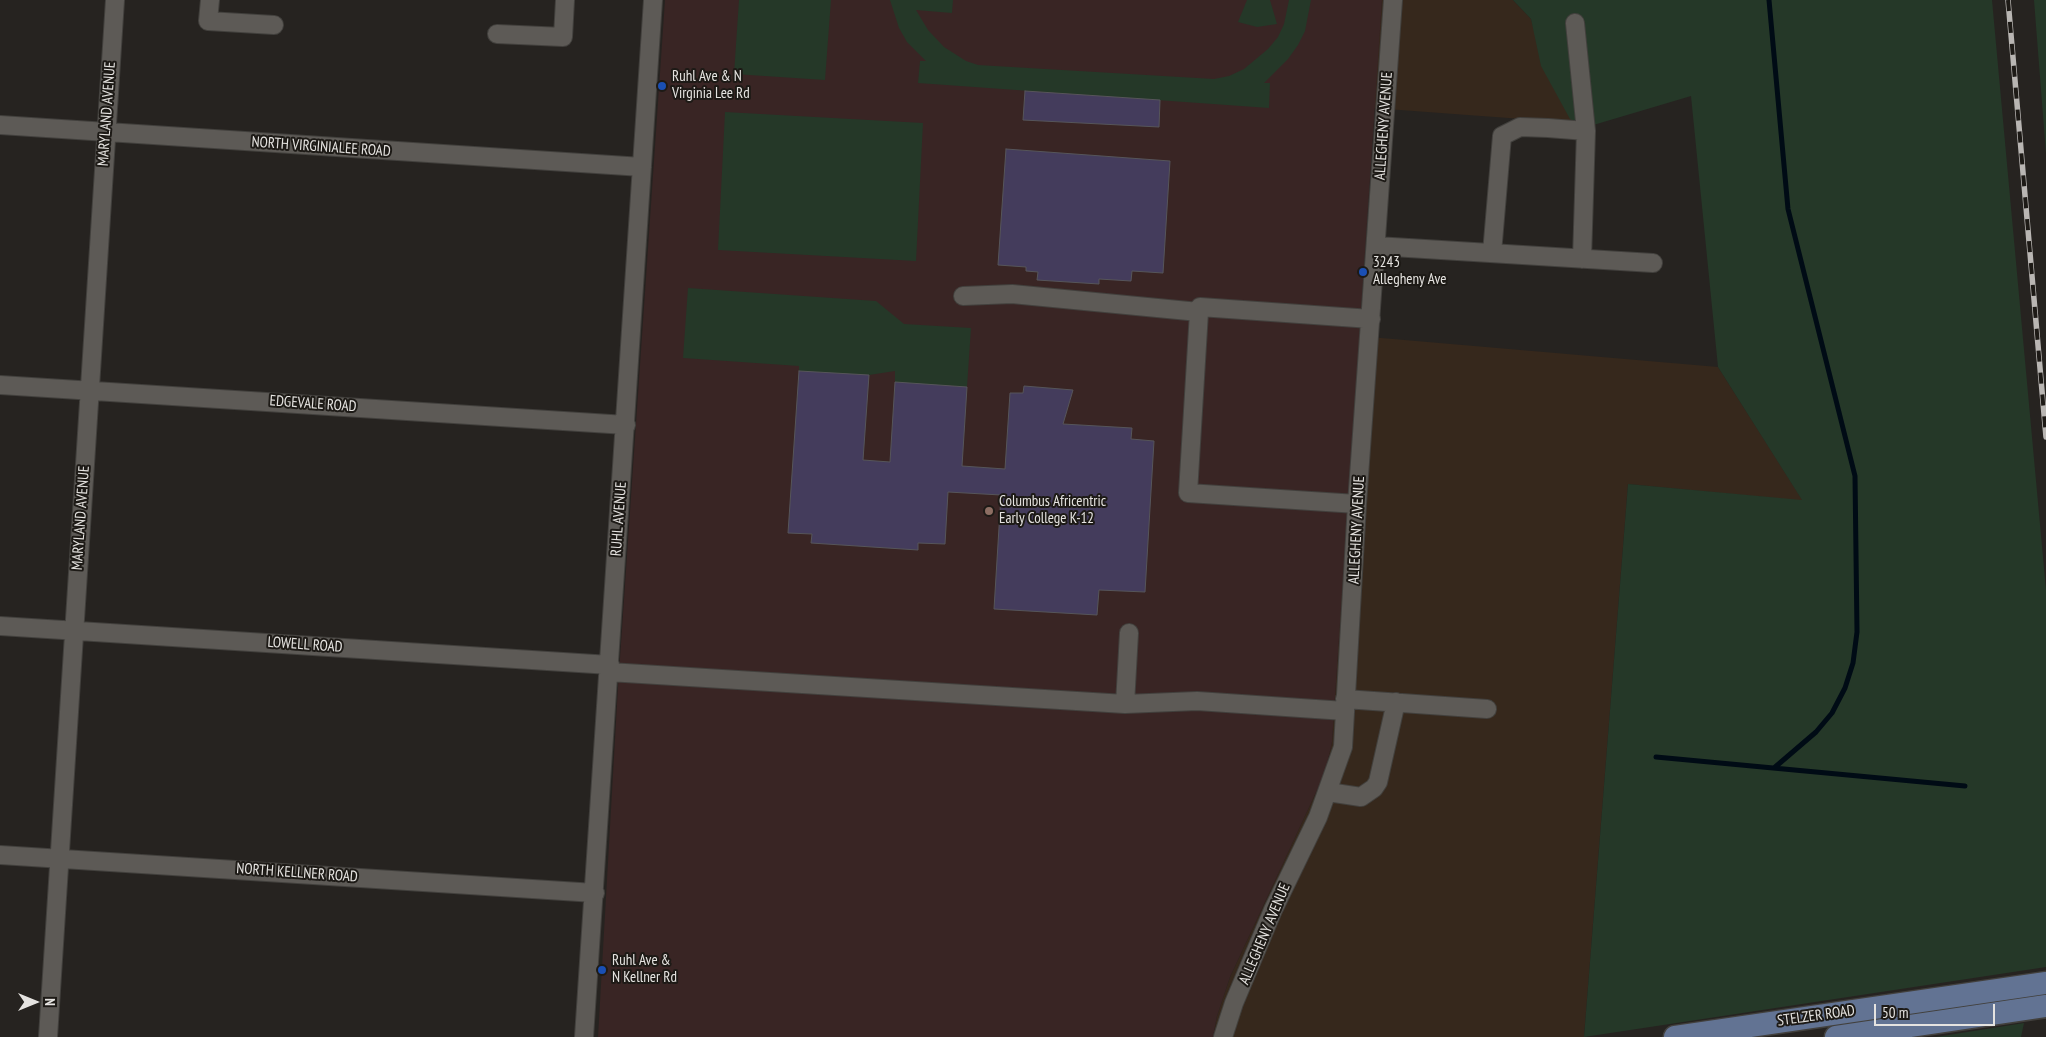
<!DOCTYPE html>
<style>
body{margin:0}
#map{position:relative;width:2046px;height:1037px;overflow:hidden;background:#262320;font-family:"PT Sans Narrow",sans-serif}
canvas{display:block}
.north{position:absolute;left:10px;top:977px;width:50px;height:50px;-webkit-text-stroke:4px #1d1a16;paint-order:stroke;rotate:90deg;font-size:14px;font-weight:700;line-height:20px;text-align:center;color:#e5e3e0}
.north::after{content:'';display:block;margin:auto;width:18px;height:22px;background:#e5e3e0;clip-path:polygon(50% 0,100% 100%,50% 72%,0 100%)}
.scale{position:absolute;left:1874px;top:1004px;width:121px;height:22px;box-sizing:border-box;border:2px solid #e5e3e0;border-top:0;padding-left:6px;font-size:15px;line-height:18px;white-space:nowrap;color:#e5e3e0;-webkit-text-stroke:4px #1d1a16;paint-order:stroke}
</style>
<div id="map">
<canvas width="2046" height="1037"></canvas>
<div class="north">N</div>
<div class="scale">50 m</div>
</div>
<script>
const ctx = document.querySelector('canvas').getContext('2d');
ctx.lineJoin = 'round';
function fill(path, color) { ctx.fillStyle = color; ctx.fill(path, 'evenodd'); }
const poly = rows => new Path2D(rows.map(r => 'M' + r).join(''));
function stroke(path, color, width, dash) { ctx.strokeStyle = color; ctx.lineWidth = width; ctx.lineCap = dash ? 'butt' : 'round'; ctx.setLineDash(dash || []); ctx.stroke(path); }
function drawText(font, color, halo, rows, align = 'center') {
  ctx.font = font + ' "PT Sans Narrow",sans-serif'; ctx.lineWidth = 4; ctx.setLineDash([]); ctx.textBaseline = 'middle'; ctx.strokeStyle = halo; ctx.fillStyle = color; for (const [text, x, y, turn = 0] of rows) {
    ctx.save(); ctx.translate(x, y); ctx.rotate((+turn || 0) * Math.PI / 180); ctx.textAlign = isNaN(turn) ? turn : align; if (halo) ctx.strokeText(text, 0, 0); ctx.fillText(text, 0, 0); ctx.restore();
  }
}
fill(poly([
 [1382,0,1513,0,1531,19,1537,40,1576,123,1373,108],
 [1358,336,1718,367,1803,501,1628,484,1584,1037,1213,1037,1217,1016,1230,977,1325,773,1332,742]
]), '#36281c');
fill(poly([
 [665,0,1382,0,1332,742,1325,773,1230,977,1217,1016,1213,1037,598,1037,618,687]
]), '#392524');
fill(poly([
 [739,0,831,0,825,80,734,74],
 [890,0,953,0,952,13,916,10,928,30,944,47,966,61,978,65,1214,79,1229,76,1244,69,1268,49,1278,37,1284,24,1289,0,1311,0,1305,31,1298,45,1288,59,1264,83,1270,83,1269,108,918,83,920,61,926,61,907,42,899,28],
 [1247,0,1270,0,1277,24,1257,27,1238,22],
 [1513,0,1992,0,2046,590,2046,967,1584,1037,1628,484,1802,500,1718,367,1691,96,1590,126,1576,123,1570,119,1541,66,1531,19],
 [2034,0,2046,0,2046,154],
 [725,112,923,123,916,261,718,250],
 [688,288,876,301,904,324,971,328,967,387,943,385,942,403,895,382,895,371,869,375,830,373,799,371,799,366,683,358],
 [2024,1023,2021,1037,1936,1037]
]), '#253828');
stroke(poly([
 [1769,0,1788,209,1855,476,1857,632,1853,663,1845,688,1832,713,1816,732,1774,768],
 [1656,757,1965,786]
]), '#000b15', 5);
const building = poly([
 [1025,91,1160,100,1159,127,1023,120,1025,91],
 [1006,149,1170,161,1163,273,1132,271,1131,281,1099,279,1099,284,1037,280,1038,272,1026,271,1026,267,998,265,1006,149],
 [799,371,869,375,863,460,890,462,895,382,967,387,962,466,1005,469,1010,393,1023,393,1024,386,1073,390,1063,424,1132,428,1131,439,1154,441,1145,592,1099,590,1097,615,994,609,1001,495,948,492,945,544,918,543,918,550,811,543,812,534,788,533,799,371]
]);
fill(building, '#443c5c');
stroke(building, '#56555a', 1);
const minor = poly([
 [210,0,208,21,274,25],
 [1575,23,1586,131],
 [497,34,563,37,565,0],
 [0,125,642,167],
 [1376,246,1653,263],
 [1492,253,1502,136,1520,127,1548,128,1586,131,1582,259],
 [963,296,1012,294,1199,312],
 [0,385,626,425],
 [1357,504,1188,493,1199,312,1200,307,1371,319],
 [0,626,610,665],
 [609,672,1125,704,1197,701,1345,711],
 [1345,699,1487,709],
 [1125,704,1129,633],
 [1328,792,1361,797,1374,788,1378,782,1396,702],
 [0,855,595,893],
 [48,1037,115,0],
 [584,1037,653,0],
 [1223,1037,1234,1003,1273,910,1318,817,1343,747,1357,504,1393,0]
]);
const major = poly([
 [1675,1037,2046,983],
 [1836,1037,2046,1006]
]);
stroke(minor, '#42403d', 20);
stroke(major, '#42403d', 25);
stroke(minor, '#5d5a56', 18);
stroke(major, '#627393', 22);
const rail = poly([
 [2008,0,2046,437]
]);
stroke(rail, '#b9b6b3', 5.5);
stroke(rail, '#1d1a16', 4, [11]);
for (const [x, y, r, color] of [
 [662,86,5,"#1a4fb4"],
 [1363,272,5,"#1a4fb4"],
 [989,511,5,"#8d6e63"],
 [602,970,5,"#1a4fb4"]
]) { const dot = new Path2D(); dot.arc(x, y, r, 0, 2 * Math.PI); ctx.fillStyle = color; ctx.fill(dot); stroke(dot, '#1d1a16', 2); }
drawText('15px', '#e5e3e0', '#1d1a16', [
 ["Ruhl Ave & N",672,77],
 ["Virginia Lee Rd",672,94],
 ["3243",1373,263],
 ["Allegheny Ave",1373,280],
 ["Columbus Africentric",999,502],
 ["Early College K-12",999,519],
 ["Ruhl Ave &",612,961],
 ["N Kellner Rd",612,978]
], 'left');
drawText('15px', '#e5e3e0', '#1d1a16', [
 ["MARYLAND AVENUE",107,114,-86],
 ["ALLEGHENY AVENUE",1384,126,-86],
 ["NORTH VIRGINIALEE ROAD",321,147,4],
 ["EDGEVALE ROAD",313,404,4],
 ["MARYLAND AVENUE",81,518,-86],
 ["RUHL AVENUE",619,519,-86],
 ["ALLEGHENY AVENUE",1357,530,-87],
 ["LOWELL ROAD",305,645,4],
 ["NORTH KELLNER ROAD",297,873,4],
 ["ALLEGHENY AVENUE",1265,934,-67],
 ["STELZER ROAD",1816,1016,-8]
]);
</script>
